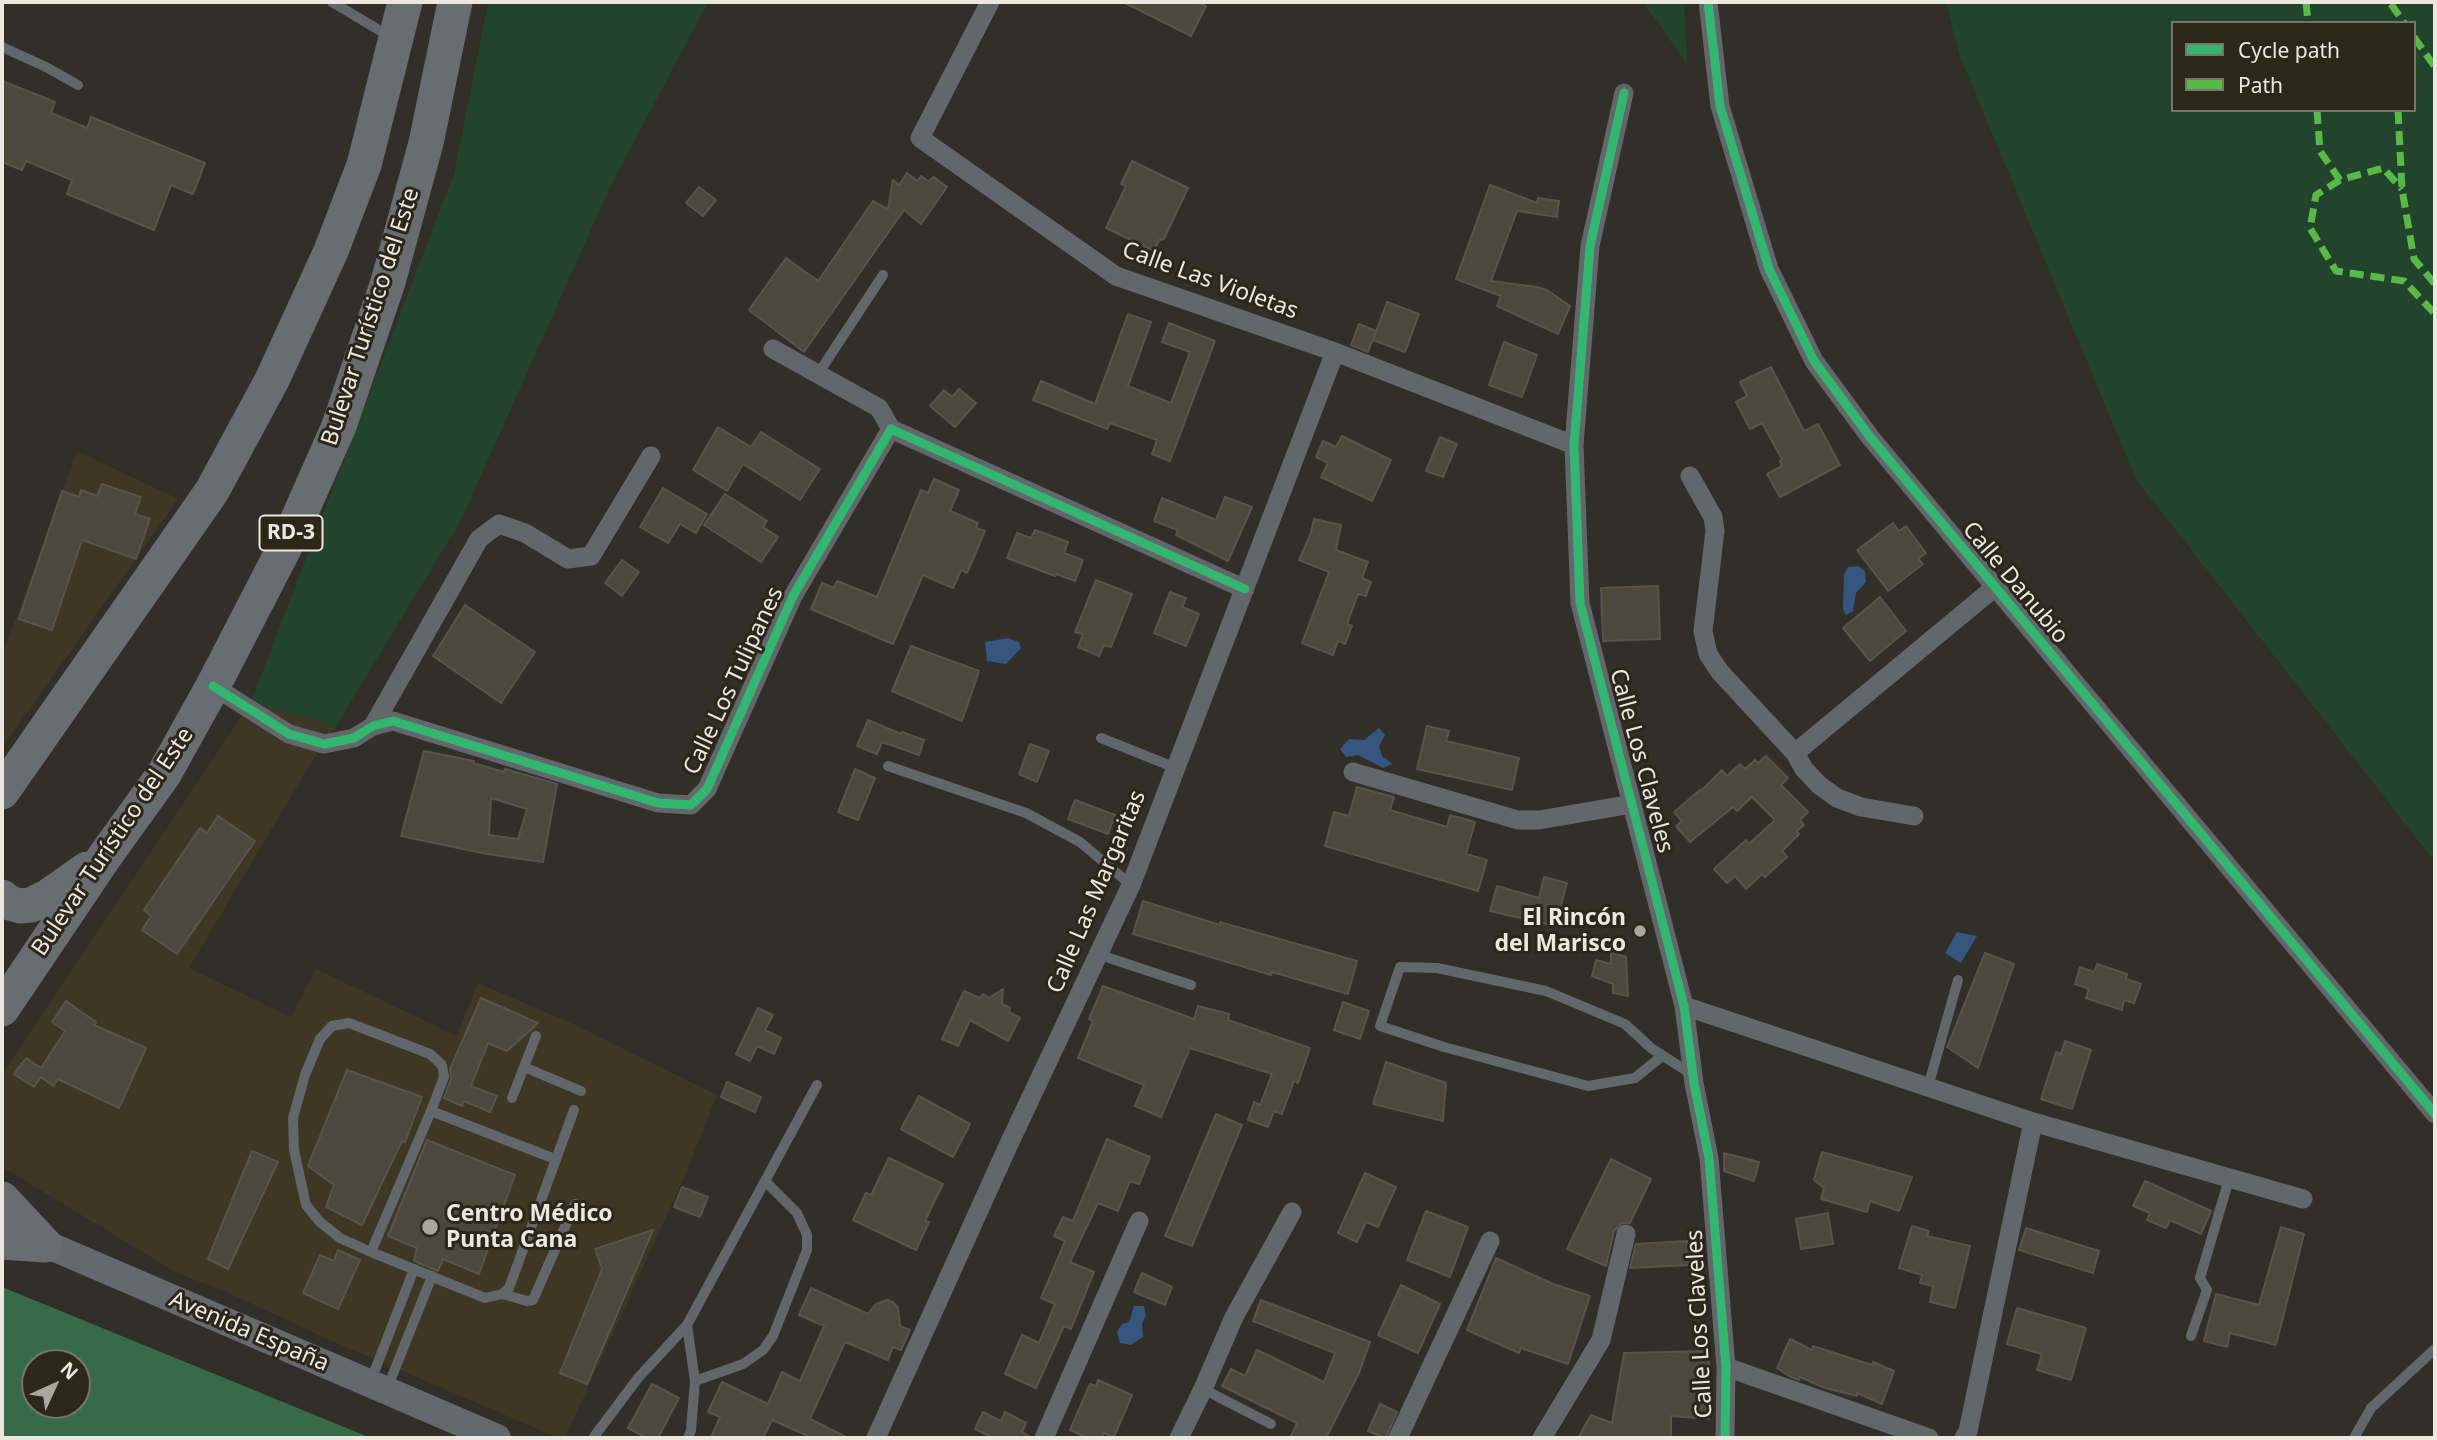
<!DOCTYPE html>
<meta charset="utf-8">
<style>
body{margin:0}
#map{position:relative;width:2437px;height:1440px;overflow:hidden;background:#322f28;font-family:"Noto Sans",sans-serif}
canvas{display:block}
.frame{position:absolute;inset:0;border:4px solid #ece8df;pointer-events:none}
.legend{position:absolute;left:2171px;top:21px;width:245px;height:91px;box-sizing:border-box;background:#2d271a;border:2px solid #797469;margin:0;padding:9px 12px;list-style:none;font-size:21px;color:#ece8df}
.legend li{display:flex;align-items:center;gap:14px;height:35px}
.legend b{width:35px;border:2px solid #797469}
.north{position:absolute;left:21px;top:1349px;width:70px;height:70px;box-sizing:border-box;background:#2d271a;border:2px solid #797469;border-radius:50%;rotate:45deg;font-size:19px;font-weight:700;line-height:28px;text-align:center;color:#ece8df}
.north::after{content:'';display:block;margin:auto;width:24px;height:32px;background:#aba79f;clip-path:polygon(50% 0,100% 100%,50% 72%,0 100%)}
</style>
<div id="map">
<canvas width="2437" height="1440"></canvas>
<div class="frame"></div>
<ul class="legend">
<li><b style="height:9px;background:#33b770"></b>Cycle path</li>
<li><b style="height:9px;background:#58b947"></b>Path</li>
</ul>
<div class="north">N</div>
</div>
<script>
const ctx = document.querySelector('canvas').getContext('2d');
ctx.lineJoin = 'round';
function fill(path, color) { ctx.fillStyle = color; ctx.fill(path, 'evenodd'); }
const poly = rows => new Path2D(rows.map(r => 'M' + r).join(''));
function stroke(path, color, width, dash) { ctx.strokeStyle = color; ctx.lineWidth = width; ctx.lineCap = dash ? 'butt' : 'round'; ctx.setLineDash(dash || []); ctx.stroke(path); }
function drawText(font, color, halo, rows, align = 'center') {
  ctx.font = font + ' "Noto Sans",sans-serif'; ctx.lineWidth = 6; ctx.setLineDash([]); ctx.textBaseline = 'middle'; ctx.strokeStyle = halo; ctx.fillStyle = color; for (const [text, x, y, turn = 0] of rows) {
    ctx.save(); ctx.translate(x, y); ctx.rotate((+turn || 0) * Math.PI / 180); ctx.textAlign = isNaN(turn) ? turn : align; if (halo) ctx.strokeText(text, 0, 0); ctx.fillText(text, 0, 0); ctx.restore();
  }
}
fill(poly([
 [77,451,178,499,2,748,2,656],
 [251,702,336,726,311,763,189,968,291,1017,316,969,457,1036,478,983,573,1024,717,1095,683,1180,565,1438,559,1438,332,1341,222,1290,179,1274,2,1167,2,1075]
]), '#3e3724');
fill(poly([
 [488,2,708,2,611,185,461,520,336,726,251,702,454,174],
 [1643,2,1684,2,1687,64],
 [1946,2,2435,2,2435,862,2136,479,1959,54],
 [2173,23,2414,23,2414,110,2173,110]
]), '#22442d');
fill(poly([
 [2,1287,371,1438,2,1438],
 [35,1363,77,1363,77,1405,35,1405]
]), '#386a49');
fill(poly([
 [1858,566,1865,571,1866,582,1856,593,1853,611,1846,615,1843,609,1844,574,1848,567],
 [1008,638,1019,642,1021,648,1006,664,987,661,985,642],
 [1379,728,1385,735,1379,746,1382,756,1393,764,1383,768,1358,755,1346,757,1340,749,1349,739,1364,740],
 [1957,932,1977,936,1961,963,1945,953],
 [1134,1306,1144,1306,1146,1316,1142,1323,1143,1337,1131,1345,1120,1343,1117,1332,1122,1324,1129,1322]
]), '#34567f');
const building = poly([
 [1123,2,1197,2,1206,6,1191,36,1123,2],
 [2,81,55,102,51,113,87,128,91,117,205,163,193,194,171,185,154,230,67,194,72,180,26,161,22,170,2,162,2,81],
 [1132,161,1188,188,1164,239,1159,240,1154,251,1106,228,1126,186,1121,184,1132,161],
 [907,173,917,181,921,176,928,181,934,177,947,187,921,224,904,210,804,352,749,310,786,258,818,281,873,201,888,209,893,180,899,185,907,173],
 [1490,185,1537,203,1538,198,1559,201,1557,217,1517,211,1491,281,1537,287,1547,290,1570,306,1558,334,1497,306,1501,296,1456,279,1490,185],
 [699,187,716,200,703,216,686,203,699,187],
 [1387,302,1419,314,1405,352,1373,340,1387,302],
 [1128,314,1151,322,1128,386,1171,403,1190,352,1162,342,1169,323,1215,341,1170,461,1152,454,1157,440,1110,423,1107,429,1033,400,1041,381,1095,404,1128,314],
 [1359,324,1376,331,1368,352,1351,345,1359,324],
 [1504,342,1537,355,1522,397,1489,385,1504,342],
 [1771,367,1804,431,1818,424,1840,465,1780,497,1767,474,1782,466,1780,461,1782,459,1762,423,1750,429,1736,402,1747,396,1740,382,1771,367],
 [959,389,976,403,955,427,930,406,944,390,952,397,959,389],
 [718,427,751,447,761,432,820,469,800,500,743,464,727,491,693,470,718,427],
 [1342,436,1391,460,1372,501,1321,477,1328,463,1316,457,1323,441,1336,447,1342,436],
 [1440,437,1457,444,1443,477,1426,471,1440,437],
 [934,479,959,490,950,511,978,523,976,528,985,531,967,573,961,570,953,588,923,575,893,644,811,609,822,583,834,588,837,581,877,597,921,490,928,493,934,479],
 [102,484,141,497,135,514,150,519,136,559,82,540,52,630,19,619,62,491,79,497,81,490,97,496,102,484],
 [663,488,707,514,696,533,680,524,668,543,640,527,663,488],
 [725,494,767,521,763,527,778,537,761,562,704,525,725,494],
 [1225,497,1252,507,1228,561,1176,535,1178,530,1154,521,1162,498,1216,520,1225,497],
 [1314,519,1341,525,1336,550,1368,562,1362,578,1371,582,1366,596,1358,594,1347,624,1352,626,1345,644,1338,641,1333,655,1302,643,1329,572,1299,560,1311,533,1314,519],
 [1893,523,1899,531,1906,526,1926,553,1918,559,1923,564,1888,591,1857,550,1893,523],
 [1035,530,1068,542,1064,553,1083,560,1075,581,1056,574,1055,576,1007,558,1017,533,1031,538,1035,530],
 [622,560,639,572,622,596,605,583,622,560],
 [1096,580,1132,594,1111,647,1104,645,1099,656,1078,647,1083,634,1075,632,1096,580],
 [1658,586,1660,639,1603,641,1601,588,1658,586],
 [1170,592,1186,598,1182,607,1199,614,1186,646,1154,633,1170,592],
 [1880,597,1906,631,1870,661,1843,628,1880,597],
 [465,605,535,652,501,703,433,656,465,605],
 [911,646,979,671,962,721,892,691,911,646],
 [868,720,901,734,902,732,924,740,919,755,882,742,877,754,857,746,868,720],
 [1427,726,1449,731,1446,741,1519,758,1512,790,1417,769,1427,726],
 [1030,744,1049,751,1037,782,1019,774,1030,744],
 [424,751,474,761,473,763,504,772,505,769,557,784,543,862,487,854,401,836,424,751],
 [491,798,527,809,518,839,489,835,491,798],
 [1766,756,1788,778,1781,785,1808,812,1800,820,1804,825,1797,831,1799,834,1782,851,1787,857,1765,877,1762,874,1746,889,1735,876,1727,883,1714,869,1746,840,1749,844,1775,820,1752,797,1737,811,1733,807,1690,842,1676,826,1682,821,1674,812,1700,790,1701,791,1722,770,1727,776,1740,764,1745,769,1755,760,1758,763,1766,756],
 [855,769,875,778,858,820,838,812,855,769],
 [1357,787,1394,797,1390,810,1447,827,1450,815,1475,822,1466,854,1487,860,1478,891,1325,846,1334,812,1349,816,1357,787],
 [1075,800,1115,815,1108,834,1068,819,1075,800],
 [218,816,255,841,177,954,142,930,151,916,144,910,200,828,207,833,218,816],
 [1544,877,1567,883,1555,926,1490,911,1497,886,1539,898,1544,877],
 [1143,901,1220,925,1220,922,1357,961,1348,994,1272,972,1271,975,1133,934,1143,901],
 [1611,952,1626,957,1628,996,1613,993,1613,984,1592,976,1596,960,1611,964,1611,952],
 [1985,953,2014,964,1978,1068,1947,1047,1985,953],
 [2097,964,2127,974,2126,979,2141,984,2134,1003,2124,1000,2122,1010,2086,998,2089,989,2075,984,2080,967,2094,972,2097,964],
 [1103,986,1194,1019,1198,1006,1229,1014,1228,1020,1310,1048,1298,1083,1294,1081,1282,1114,1274,1111,1268,1127,1248,1120,1254,1102,1260,1105,1272,1074,1190,1048,1161,1117,1135,1106,1144,1085,1078,1058,1093,1021,1089,1019,1103,986],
 [1003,989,1002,1004,1010,1008,1009,1012,1020,1018,1008,1041,970,1020,958,1046,942,1039,964,991,980,998,983,994,989,998,1003,989],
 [481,998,538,1023,507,1051,488,1043,471,1086,497,1096,490,1112,464,1101,462,1106,444,1098,451,1079,450,1069,481,998],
 [66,1001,96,1022,94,1025,146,1048,119,1108,58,1079,53,1086,41,1077,34,1087,14,1074,26,1058,41,1068,65,1031,52,1022,66,1001],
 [1343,1002,1369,1011,1360,1039,1334,1030,1343,1002],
 [758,1008,773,1015,765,1030,781,1038,774,1054,757,1046,750,1061,736,1054,758,1008],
 [2065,1041,2091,1050,2072,1109,2041,1099,2056,1052,2061,1054,2065,1041],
 [1386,1062,1446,1083,1443,1121,1373,1104,1386,1062],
 [347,1070,422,1097,405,1142,402,1141,362,1225,326,1207,334,1185,308,1166,347,1070],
 [727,1082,761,1097,755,1112,721,1097,727,1082],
 [919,1096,970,1124,953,1157,901,1129,919,1096],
 [1216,1114,1242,1125,1192,1246,1165,1236,1216,1114],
 [1107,1139,1150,1157,1139,1184,1130,1181,1118,1211,1098,1203,1070,1262,1094,1272,1071,1329,1064,1326,1036,1388,1005,1374,1022,1335,1039,1343,1055,1304,1041,1298,1065,1241,1054,1236,1063,1217,1073,1221,1107,1139],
 [427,1140,515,1175,479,1274,443,1259,438,1271,414,1261,417,1248,388,1236,427,1140],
 [252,1151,278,1162,228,1269,208,1259,252,1151],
 [1822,1152,1912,1177,1899,1211,1870,1201,1867,1212,1821,1199,1824,1188,1814,1180,1822,1152],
 [1724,1153,1759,1162,1754,1181,1724,1171,1724,1153],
 [889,1158,943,1184,925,1221,929,1222,916,1250,853,1220,866,1193,871,1195,889,1158],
 [1611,1159,1651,1179,1630,1223,1622,1223,1614,1231,1606,1266,1567,1249,1611,1159],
 [1365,1173,1396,1187,1378,1227,1366,1222,1357,1242,1338,1233,1365,1173],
 [2145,1181,2211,1211,2201,1234,2170,1220,2166,1228,2147,1220,2150,1213,2133,1206,2145,1181],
 [682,1187,708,1197,700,1217,674,1207,682,1187],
 [1426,1211,1468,1227,1450,1277,1407,1260,1426,1211],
 [1828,1213,1833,1244,1801,1249,1796,1219,1828,1213],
 [1912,1226,1929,1231,1927,1236,1970,1246,1955,1308,1930,1302,1933,1286,1920,1283,1922,1275,1899,1268,1912,1226],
 [2281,1227,2304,1234,2276,1345,2230,1333,2227,1347,2204,1341,2216,1294,2259,1305,2281,1227],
 [2026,1228,2099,1251,2093,1273,2019,1250,2026,1228],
 [653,1230,587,1384,560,1373,602,1269,595,1249,653,1230],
 [1687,1241,1689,1265,1630,1268,1636,1244,1687,1241],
 [338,1250,360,1260,338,1309,303,1293,320,1255,334,1261,338,1250],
 [1496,1258,1553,1284,1590,1296,1568,1364,1521,1348,1519,1353,1467,1330,1496,1258],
 [1142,1273,1172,1287,1165,1305,1134,1292,1142,1273],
 [1401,1285,1440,1304,1418,1353,1378,1335,1401,1285],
 [811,1288,868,1314,876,1304,887,1300,893,1302,898,1308,900,1326,910,1330,901,1350,893,1347,888,1360,845,1342,810,1419,848,1438,813,1438,772,1420,763,1438,711,1438,720,1417,708,1412,722,1382,768,1404,782,1372,800,1381,824,1326,799,1315,811,1288],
 [1261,1300,1370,1342,1359,1373,1326,1438,1290,1438,1297,1423,1222,1386,1231,1369,1245,1376,1257,1350,1324,1382,1335,1353,1253,1321,1261,1300],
 [2017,1308,2086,1328,2071,1380,2037,1370,2042,1354,2007,1344,2017,1308],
 [1790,1339,1812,1350,1813,1346,1872,1365,1873,1362,1894,1371,1882,1404,1857,1393,1857,1396,1825,1388,1800,1377,1799,1380,1789,1376,1777,1368,1790,1339],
 [1709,1351,1709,1419,1671,1416,1671,1438,1578,1438,1591,1415,1612,1423,1624,1353,1709,1351],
 [1098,1380,1132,1395,1114,1437,1104,1433,1102,1438,1088,1438,1070,1430,1090,1384,1096,1386,1098,1380],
 [652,1384,679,1398,658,1438,647,1438,628,1428,652,1384],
 [1380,1404,1397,1412,1386,1438,1368,1431,1380,1404],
 [983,1412,1001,1421,1005,1412,1026,1423,1022,1432,1032,1438,993,1438,975,1429,983,1412]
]);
fill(building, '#4e483c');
stroke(building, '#57544e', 2);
stroke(poly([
 [332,2,389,36],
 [2,47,46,67,78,85],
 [818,374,883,275],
 [1101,738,1176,768],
 [888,766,1026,813,1080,842,1131,885],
 [1100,955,1191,985],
 [1662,1056,1635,1078,1588,1086,1444,1047,1380,1026,1400,967,1437,968,1546,991,1625,1024,1651,1048,1693,1075],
 [524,1067,581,1091],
 [1928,1087,1958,980],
 [512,1098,536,1036],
 [431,1111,555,1159],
 [371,1252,431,1111,444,1077,442,1065,430,1054,349,1023,332,1026,320,1039,305,1075,293,1118,294,1150,306,1205,320,1222,340,1238,371,1252,485,1298,502,1294,509,1288,574,1110],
 [502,1294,527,1301,533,1300,575,1204],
 [687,1325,695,1381,691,1430,688,1438],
 [2191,1336,2207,1290,2200,1278,2229,1179],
 [695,1381,743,1364,763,1350,773,1336,807,1250,807,1235,797,1213,765,1181],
 [370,1383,414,1269],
 [387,1389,432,1276],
 [1203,1389,1271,1424],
 [593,1438,638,1378,687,1325,817,1085],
 [2354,1438,2371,1408,2435,1349]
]), '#62676c', 10);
stroke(poly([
 [990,2,920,138,1116,276,1335,352,1574,445],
 [1708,2,1720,106,1769,269,1814,361,1870,437,2435,1114],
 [1624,93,1590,246,1574,445,1580,603,1684,1006,1694,1083,1709,1158,1726,1367,1725,1438],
 [773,349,879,408,891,429],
 [1690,476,1713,517,1715,531,1703,631,1708,654,1720,672,1795,753],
 [213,686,289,734,324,744,354,738,373,726,393,721,658,803,691,805,707,789,793,596,891,429,1245,589],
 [373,726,479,539,499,524,525,533,568,559,591,556,651,456],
 [1353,772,1518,820,1539,820,1632,804],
 [1914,816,1861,807,1837,798,1819,785,1804,769,1795,753,1994,588],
 [1684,1006,2033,1122,2303,1199],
 [1726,1367,1929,1438],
 [876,1438,1008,1146,1131,885,1335,352],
 [1044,1438,1139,1221],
 [1179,1438,1203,1389,1234,1317,1292,1212],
 [1398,1438,1490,1241],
 [1542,1438,1601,1340,1626,1234],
 [1964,1438,1968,1431,2033,1122]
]), '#62676c', 19);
stroke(poly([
 [27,1236,497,1438]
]), '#63696e', 28);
stroke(poly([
 [2,792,212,491,272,380,331,251,364,165,405,2],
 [2,897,10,903,20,906,31,905,47,897,87,869],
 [2,1009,105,856,164,774,213,686,290,537,339,426,388,282,426,143,455,2],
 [2,1199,45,1245],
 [2,1242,45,1245]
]), '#676d70', 35);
stroke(poly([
 [2306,2,2308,23],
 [2391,4,2404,23],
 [2414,37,2435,67],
 [2317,110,2320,151,2340,180,2383,168,2402,189],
 [2398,110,2402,189,2414,259,2435,284],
 [2340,180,2316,195,2310,228,2336,271,2404,281,2435,314]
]), '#58b947', 7, [14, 7]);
stroke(poly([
 [1708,2,1720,106,1769,269,1814,361,1870,437,2435,1114],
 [1624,93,1590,246,1574,445,1580,603,1684,1006,1694,1083,1709,1158,1726,1367,1725,1438],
 [213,686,289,734,324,744,354,738,373,726,393,721,658,803,691,805,707,789,793,596,891,429,1245,589]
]), '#33b770', 9);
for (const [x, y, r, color] of [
 [1640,931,7,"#aba79f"],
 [430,1227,9,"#aba79f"]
]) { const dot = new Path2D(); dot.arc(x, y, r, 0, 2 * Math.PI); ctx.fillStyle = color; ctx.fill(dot); stroke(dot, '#2d271a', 2.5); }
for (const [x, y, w] of [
 [291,533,63]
]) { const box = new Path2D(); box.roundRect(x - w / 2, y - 17.5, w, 35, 5); ctx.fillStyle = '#2d271a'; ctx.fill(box); stroke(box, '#ece8df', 2); }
drawText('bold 21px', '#ece8df', null, [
 ["RD-3",291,533]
]);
drawText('23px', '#ece8df', '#2d271a', [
 ["Calle Las Violetas",1210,281,20],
 ["Bulevar Turístico del Este",371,317,-72],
 ["Calle Danubio",2015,583,50],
 ["Calle Los Tulipanes",734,681,-65],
 ["Calle Los Claveles",1641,761,75],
 ["Bulevar Turístico del Este",113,842,-56],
 ["Calle Las Margaritas",1097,892,-67],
 ["Calle Los Claveles",1700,1324,-93],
 ["Avenida España",249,1332,23]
]);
drawText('bold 23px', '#ece8df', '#2d271a', [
 ["El Rincón",1626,918],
 ["del Marisco",1626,944],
 ["Centro Médico",446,1214,"left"],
 ["Punta Cana",446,1240,"left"]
], 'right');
</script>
